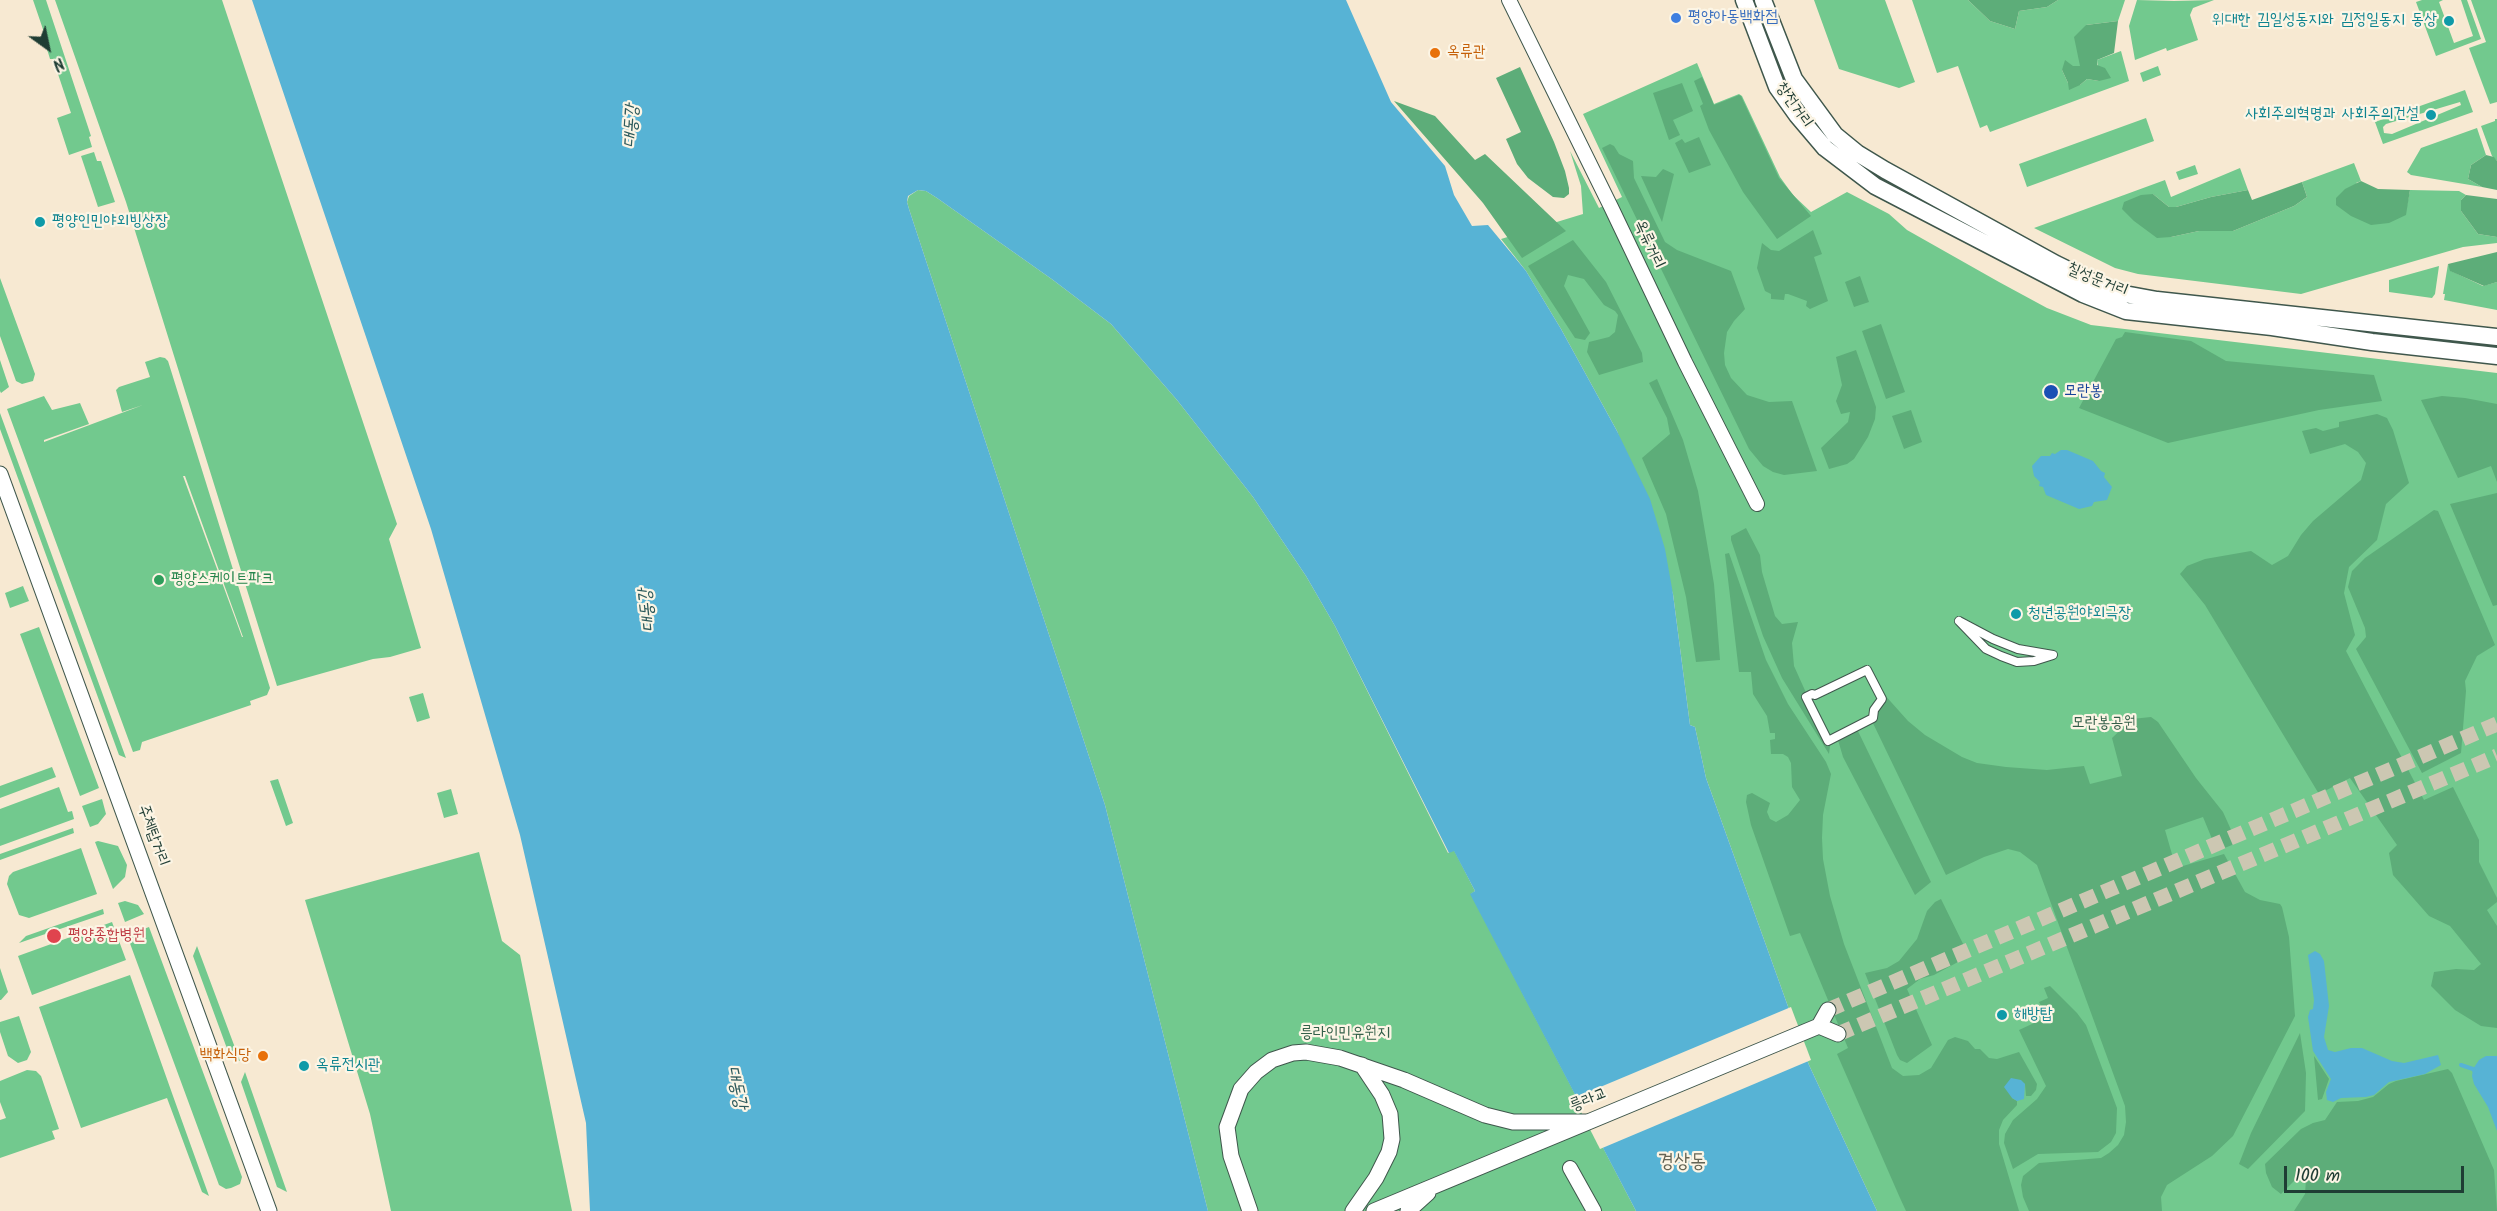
<!DOCTYPE html>
<meta charset="utf-8">
<style>
body{margin:0}
#map{position:relative;width:2497px;height:1211px;overflow:hidden;background:#f7e9d2;font-family:Kalam,sans-serif}
canvas{display:block}
.north{position:absolute;left:18px;top:18px;width:60px;height:60px;-webkit-text-stroke:4px #fcf5e5;paint-order:stroke;rotate:147deg;font-size:16px;font-weight:700;line-height:24px;text-align:center;color:#1f3d34}
.north::after{content:'';display:block;margin:auto;width:21px;height:27px;background:#1f3d34;clip-path:polygon(50% 0,100% 100%,50% 72%,0 100%)}
.scale{position:absolute;left:2284px;top:1166px;width:180px;height:27px;box-sizing:border-box;border:3px solid #1f3d34;border-top:0;padding-left:8px;font-size:18px;line-height:21px;white-space:nowrap;color:#1f3d34;-webkit-text-stroke:4px #fcf5e5;paint-order:stroke}
</style>
<div id="map">
<canvas width="2497" height="1211"></canvas>
<div class="north">N</div>
<div class="scale">100 m</div>
</div>
<script>
const ctx = document.querySelector('canvas').getContext('2d');
ctx.lineJoin = 'round';
function fill(path, color) { ctx.fillStyle = color; ctx.fill(path, 'evenodd'); }
const poly = rows => new Path2D(rows.map(r => 'M' + r).join(''));
function stroke(path, color, width, dash) { ctx.strokeStyle = color; ctx.lineWidth = width; ctx.lineCap = dash ? 'butt' : 'round'; ctx.setLineDash(dash || []); ctx.stroke(path); }
function drawText(font, color, halo, rows, align = 'center') {
  ctx.font = font + ' Kalam,"Poor Story",sans-serif'; ctx.lineWidth = 4.5; ctx.setLineDash([]); ctx.textBaseline = 'middle'; ctx.strokeStyle = halo; ctx.fillStyle = color; for (const [text, x, y, turn = 0] of rows) {
    ctx.save(); ctx.translate(x, y); ctx.rotate((+turn || 0) * Math.PI / 180); ctx.textAlign = isNaN(turn) ? turn : align; if (halo) ctx.strokeText(text, 0, 0); ctx.fillText(text, 0, 0); ctx.restore();
  }
}
fill(poly([
 [33,0,46,0,91,136,89,137,92,147,69,155,57,118,71,113,53,59,50,59,47,49,48,44],
 [55,0,222,0,397,524,389,539,421,648,390,657,373,659,277,686,126,202],
 [1814,0,1885,0,1915,82,1899,88,1839,69],
 [1912,0,1968,0,1990,21,2015,29,2019,11,2047,7,2058,0,2125,0,2118,21,2086,25,2080,66,2073,66,2062,70,2068,83,2080,85,2087,79,2099,81,2097,60,2121,51,2129,81,1990,132,1987,125,1980,128,1958,66,1937,73],
 [2137,0,2174,1,2214,0,2193,8,2190,15,2198,40,2167,51,2166,48,2135,60,2129,26],
 [2422,0,2443,0,2439,2,2454,43,2473,36,2461,0,2467,0,2481,39,2436,56,2416,2],
 [2471,0,2497,0,2497,102,2490,104,2469,48,2486,42],
 [1697,63,1714,104,1739,94,1742,96,1780,177,1793,195,1811,212,1847,192,1889,214,1907,230,1999,282,2047,308,2091,325,2497,373,2497,1211,1877,1211,1809,1065,1706,778,1695,727,1690,725,1673,594,1617,431,1561,329,1526,271,1501,239,1583,214,1581,186,1570,151,1599,208,1622,197,1583,114],
 [2158,66,2161,75,2143,82,2140,73],
 [2465,90,2473,112,2383,144,2375,122],
 [2460,102,2461,105,2392,134,2384,133,2383,127,2386,124],
 [2146,118,2154,141,2027,187,2019,164],
 [2495,119,2497,119,2497,161,2492,156,2481,126,2495,121],
 [2477,128,2486,155,2471,165,2468,179,2482,187,2411,175,2407,172,2421,148],
 [94,152,97,161,101,161,115,202,98,207,81,156],
 [2354,163,2361,181,2356,183,2405,215,2410,190,2459,191,2466,195,2461,200,2461,211,2478,234,2497,237,2497,243,2463,247,2301,294,2138,274,2115,268,2034,228,2165,180,2171,197,2240,168,2248,190,2211,197,2176,207,2169,207,2153,194,2171,237,2199,231,2233,231,2294,206,2307,197,2302,182],
 [2195,165,2198,174,2179,180,2176,172],
 [918,190,926,191,937,198,1053,280,1111,324,1177,400,1253,497,1306,576,1335,626,1448,853,1454,850,1475,891,1471,894,1636,1211,1208,1211,1105,805,909,209,907,202,909,196],
 [2448,264,2451,271,2483,286,2497,282,2497,310,2444,300,2445,294,2443,294],
 [2439,266,2435,294,2432,298,2389,292,2389,280],
 [0,278,35,374,33,381,22,384,16,381,0,336],
 [160,357,165,358,168,361,270,688,267,695,250,701,251,705,142,742,140,750,133,752,7,409,44,396,52,410,80,403,89,424,44,440,44,442,143,405,122,412,116,390,119,387,150,377,145,362],
 [183,476,185,476,243,637,242,637],
 [0,360,9,387,1,393,0,391],
 [0,413,126,758,119,755,0,429],
 [23,586,29,601,10,608,5,593],
 [39,627,99,788,80,796,20,634],
 [423,693,430,718,417,722,409,697],
 [52,767,56,777,0,798,0,786],
 [278,779,293,823,286,826,270,781],
 [59,787,68,812,72,811,74,819,0,846,0,809],
 [451,789,458,814,444,818,437,793],
 [102,799,106,814,98,824,90,827,82,806],
 [73,828,74,833,0,860,0,854],
 [98,841,118,846,127,865,125,877,113,889,95,842],
 [81,848,97,894,29,918,19,915,7,884,9,876,13,872],
 [479,852,502,941,520,955,572,1211,391,1211,370,1114,305,900],
 [125,901,138,905,144,914,125,922,118,903],
 [103,909,104,914,19,943,26,936],
 [112,922,126,960,32,995,18,956],
 [149,927,242,1177,240,1184,231,1188,226,1189,219,1185,128,938,130,934],
 [197,946,240,1061,232,1058,229,1054,193,956],
 [0,968,8,992,1,1000,0,1000],
 [130,975,173,1096,209,1196,202,1192,167,1098,81,1128,39,1007],
 [19,1016,31,1052,27,1060,18,1063,8,1056,0,1032,0,1022],
 [27,1070,36,1071,41,1076,59,1129,52,1131,55,1139,0,1158,0,1120,6,1118,0,1102,0,1081],
 [245,1072,287,1192,277,1187,241,1082]
]), '#72c98e');
fill(poly([
 [1968,0,2058,0,2047,7,2019,11,2015,29,1990,21],
 [2118,21,2114,53,2097,60,2097,65,2105,68,2111,78,2099,81,2087,79,2080,85,2069,90,2068,83,2062,70,2065,60,2073,66,2080,66,2074,37,2086,25],
 [1520,67,1554,142,1565,171,1569,188,1569,194,1564,198,1553,197,1528,178,1517,164,1506,139,1521,132,1496,78],
 [1702,77,1714,105,1739,95,1741,96,1779,178,1811,216,1777,239,1743,192,1709,130,1700,106,1703,104,1694,81],
 [1682,83,1693,111,1673,120,1680,135,1669,140,1653,93],
 [1394,101,1435,116,1475,160,1485,154,1566,231,1522,258,1483,203],
 [1699,137,1711,165,1689,173,1675,143,1682,139,1685,143],
 [1610,144,1614,146,1619,154,1633,161,1634,178,1665,242,1677,250,1731,271,1745,309,1734,321,1727,332,1724,353,1725,365,1731,378,1747,395,1769,402,1792,401,1817,471,1784,475,1773,472,1763,466,1749,449,1602,148],
 [2486,155,2494,157,2497,161,2497,190,2482,187,2468,179,2471,165],
 [1663,169,1674,174,1662,222,1641,176,1656,177],
 [2361,181,2378,189,2410,190,2406,215,2389,223,2371,225,2351,216,2336,205,2336,198,2345,189],
 [2302,182,2307,197,2294,206,2233,231,2199,231,2171,237,2157,238,2134,221,2122,209,2124,202,2141,195,2153,194,2169,207,2176,207,2211,197,2248,190,2252,200],
 [2466,195,2497,199,2497,237,2478,234,2461,211,2461,200],
 [1813,230,1822,254,1814,257,1828,301,1810,309,1806,306,1807,301,1788,294,1785,294,1784,300,1771,299,1771,294,1765,291,1757,268,1762,243,1771,250,1779,251],
 [1573,240,1606,282,1642,353,1643,362,1599,375,1587,352,1589,342,1609,337,1615,332,1618,315,1615,311,1604,305,1584,279,1568,275,1564,286,1590,333,1585,340,1575,338,1528,266],
 [2497,252,2497,282,2484,286,2450,271,2448,264],
 [1860,276,1869,302,1854,307,1845,282],
 [1881,324,1905,392,1886,399,1862,331],
 [2125,332,2191,341,2226,361,2374,375,2382,401,2319,410,2168,443,2079,408,2116,339,2122,337],
 [1856,350,1876,407,1875,419,1868,437,1854,459,1847,464,1829,469,1821,448,1848,422,1850,412,1841,414,1836,401,1842,385,1836,357],
 [1657,379,1683,440,1698,491,1714,584,1720,660,1696,662,1686,597,1666,514,1642,458,1670,434,1667,418,1649,383],
 [2442,396,2465,398,2497,404,2497,482,2491,466,2458,478,2421,400],
 [1911,410,1922,442,1904,449,1892,416],
 [2377,414,2387,418,2393,430,2409,483,2386,504,2377,540,2349,567,2344,593,2355,635,2346,651,2424,800,2453,787,2479,840,2479,862,2497,898,2497,902,2487,910,2497,926,2497,1028,2481,1026,2455,1010,2431,986,2434,972,2456,969,2474,970,2481,964,2450,926,2429,916,2393,875,2389,853,2397,845,2350,778,2319,794,2205,605,2180,574,2187,566,2205,559,2251,551,2272,565,2288,556,2301,535,2313,521,2361,480,2366,463,2358,452,2345,444,2310,454,2302,431,2316,428,2323,431,2339,427,2339,422],
 [2497,493,2497,605,2493,606,2450,504],
 [2434,510,2438,511,2495,645,2477,656,2465,681,2466,691,2461,753,2422,773,2356,649,2366,637,2365,628,2348,587,2352,571,2365,558],
 [1746,528,1760,555,1762,572,1775,616,1782,624,1798,622,1792,643,1794,666,1830,746,1829,754,1782,678,1763,636,1731,540,1731,536],
 [1729,553,1766,660,1788,704,1826,762,1831,774,1823,815,1822,838,1823,859,1830,896,1844,944,1892,1068,1903,1076,1919,1075,1931,1068,1948,1040,1955,1037,1968,1041,1975,1049,1980,1049,1989,1058,1997,1059,2019,1052,2037,1084,2036,1090,2031,1096,2026,1096,2025,1084,2014,1079,2012,1098,2017,1101,2017,1105,2003,1120,1999,1130,1999,1144,2019,1211,1906,1211,1900,1198,1837,1054,1848,1048,1800,933,1790,936,1751,825,1746,802,1747,795,1752,793,1770,803,1767,812,1770,819,1776,822,1788,815,1800,800,1792,787,1791,763,1788,757,1783,754,1771,754,1770,740,1775,739,1775,733,1770,733,1767,716,1753,694,1751,672,1739,672,1725,554],
 [1883,693,1908,721,1925,735,1962,757,1977,763,2006,767,2047,770,2084,766,2090,784,2122,776,2112,738,2132,719,2151,717,2158,722,2196,778,2223,812,2237,843,2217,851,2203,817,2165,830,2176,868,2224,854,2245,892,2260,900,2280,904,2282,907,2289,937,2295,1016,2233,1136,2212,1156,2167,1185,2161,1197,2162,1211,2029,1211,2023,1197,2021,1185,2023,1176,2039,1163,2101,1158,2109,1153,2118,1145,2124,1135,2126,1122,2125,1106,2037,865,2020,852,2008,849,1984,857,1946,875,1871,719],
 [1856,727,1931,882,1915,895,1843,757,1838,740],
 [1941,899,1969,956,1934,975,1920,979,1907,989,1932,1045,1907,1063,1900,1060,1897,1055,1865,973,1887,968,1899,961,1917,939,1927,911,1935,902],
 [2050,986,2077,1013,2086,1025,2117,1108,2116,1133,2111,1142,2098,1152,2038,1154,2013,1169,2004,1143,2005,1134,2013,1120,2037,1099,2046,1086,2019,1030,2047,1017,2039,1002,2048,998,2044,988],
 [2300,1033,2306,1073,2305,1111,2248,1169,2239,1164,2251,1133],
 [2314,1056,2329,1079,2322,1099,2318,1100],
 [2448,1069,2452,1073,2494,1170,2497,1211,2294,1211,2305,1194,2306,1179,2300,1175,2281,1194,2272,1187,2266,1173,2265,1164,2301,1129,2313,1123,2325,1120,2337,1102,2358,1101,2373,1097,2389,1084,2396,1081]
]), '#5dad79');
fill(poly([
 [252,0,1346,0,1391,102,1445,166,1454,195,1472,226,1488,225,1526,271,1561,329,1617,431,1650,499,1665,549,1673,594,1690,725,1695,727,1706,778,1809,1065,1877,1211,1636,1211,1470,894,1475,891,1454,851,1449,853,1335,626,1306,576,1253,497,1177,400,1111,324,1053,280,937,198,926,191,918,190,908,196,907,202,909,209,1105,805,1208,1211,590,1211,586,1123,520,835,431,529],
 [2061,450,2067,450,2093,461,2101,471,2105,473,2104,477,2112,487,2107,500,2094,502,2092,506,2079,509,2046,495,2043,487,2039,486,2040,482,2034,476,2032,466,2041,456,2050,456,2052,453,2055,454],
 [2315,951,2320,954,2324,961,2329,1006,2324,1037,2328,1050,2335,1052,2351,1048,2362,1048,2392,1061,2404,1063,2438,1055,2441,1065,2425,1074,2389,1082,2374,1095,2366,1097,2341,1098,2333,1102,2327,1100,2326,1092,2331,1079,2313,1051,2308,1017,2310,1010,2313,1009,2314,1000,2308,955],
 [2486,1056,2497,1056,2497,1131,2488,1107,2474,1084,2472,1076,2473,1069,2479,1060],
 [2011,1078,2021,1080,2025,1084,2024,1099,2017,1101,2012,1098,2004,1087]
]), '#57b3d5');
fill(poly([
 [1791,1007,1811,1060,1600,1149,1574,1098]
]), '#f7e9d2');
stroke(poly([
 [2461,1065,2473,1069,2475,1072]
]), '#57b3d5', 4);
stroke(poly([
 [1828,1010,2497,724],
 [1838,1034,2497,756]
]), '#ccc7b2', 15, [15, 8]);
const pedestrian = poly([
 [1959,621,1993,639,2018,649,2053,655,2034,661,2017,662,2001,656,1986,649,1959,621],
 [1867,670,1882,699,1874,710,1873,718,1828,741,1806,697,1812,694,1815,695,1867,670]
]);
const tertiary = poly([
 [1509,0,1611,207,1685,362,1757,504],
 [1570,1168,1594,1211]
]);
const secondary = poly([
 [0,474,269,1211],
 [1819,1026,1838,1034],
 [1819,1026,1828,1010],
 [1250,1211,1231,1156,1227,1127,1241,1089,1256,1072,1272,1060,1293,1053,1306,1052,1340,1058,1404,1080,1485,1115,1513,1122,1586,1122],
 [1353,1211,1376,1178,1389,1152,1392,1139,1390,1114,1382,1095,1362,1065],
 [1374,1211,1819,1026],
 [1408,1211,1428,1193]
]);
const primary = poly([
 [1744,0,1777,87,1797,115,1825,148,1875,186,2083,294,2126,311,2272,327,2372,342,2497,356],
 [1763,0,1794,79,1835,135,1857,153,1885,170,2056,264,2101,286,2119,293,2157,300,2497,337]
]);
stroke(pedestrian, '#3f574c', 10);
stroke(tertiary, '#3f574c', 16);
stroke(secondary, '#3f574c', 17);
stroke(primary, '#3f574c', 19);
stroke(pedestrian, '#fff', 8);
stroke(tertiary, '#fff', 14);
stroke(secondary, '#fff', 15);
stroke(primary, '#fff', 16);
for (const [x, y, r, color] of [
 [1676,18,6,"#3f7fe0"],
 [2449,21,6,"#0f9aa8"],
 [1435,53,6,"#e8710a"],
 [2431,115,6,"#0f9aa8"],
 [40,222,6,"#0f9aa8"],
 [2051,392,8,"#1a4fb4"],
 [159,580,6,"#2e9e5b"],
 [2016,614,6,"#0f9aa8"],
 [54,936,8,"#e0444e"],
 [2002,1015,6,"#0f9aa8"],
 [263,1056,6,"#e8710a"],
 [304,1066,6,"#0f9aa8"]
]) { const dot = new Path2D(); dot.arc(x, y, r, 0, 2 * Math.PI); ctx.fillStyle = color; ctx.fill(dot); stroke(dot, '#fcf5e5', 2); }
drawText('16px', '#366cbe', '#fcf5e5', [
 ["평양아동백화점",1688,18]
], 'left');
drawText('16px', '#0d838f', '#fcf5e5', [
 ["위대한 김일성동지와 김정일동지 동상",2437,21,"right"],
 ["사회주의혁명과 사회주의건설",2419,115,"right"],
 ["평양인민야외빙상장",52,222],
 ["청년공원야외극장",2028,614],
 ["해방탑",2014,1015],
 ["옥류전시관",316,1066]
], 'left');
drawText('16px', '#c56008', '#fcf5e5', [
 ["옥류관",1447,53],
 ["백화식당",251,1056,"right"]
], 'left');
drawText('16px', '#1f3d34', '#fcf5e5', [
 ["창전거리",1793,106,55],
 ["옥류거리",1648,245,65],
 ["칠성문거리",2097,281,22],
 ["주체탑거리",152,836,70],
 ["릉라교",1589,1101,-22]
]);
drawText('16px', '#164399', '#fcf5e5', [
 ["모란봉",2064,392]
], 'left');
drawText('16px', '#27864d', '#fcf5e5', [
 ["평양스케이트파크",171,580]
], 'left');
drawText('16px', '#34604a', '#fcf5e5', [
 ["모란봉공원",2104,724],
 ["릉라인민유원지",1345,1034]
]);
drawText('16px', '#be3a42', '#fcf5e5', [
 ["평양종합병원",68,936]
], 'left');
drawText('italic 18px', '#2d5a5c', '#fcf5e5', [
 ["대동강",633,126,-86],
 ["대동강",649,610,-96],
 ["대동강",735,1088,78]
]);
drawText('20px', '#656555', '#fcf5e5', [
 ["경상동",1682,1164]
]);
</script>
